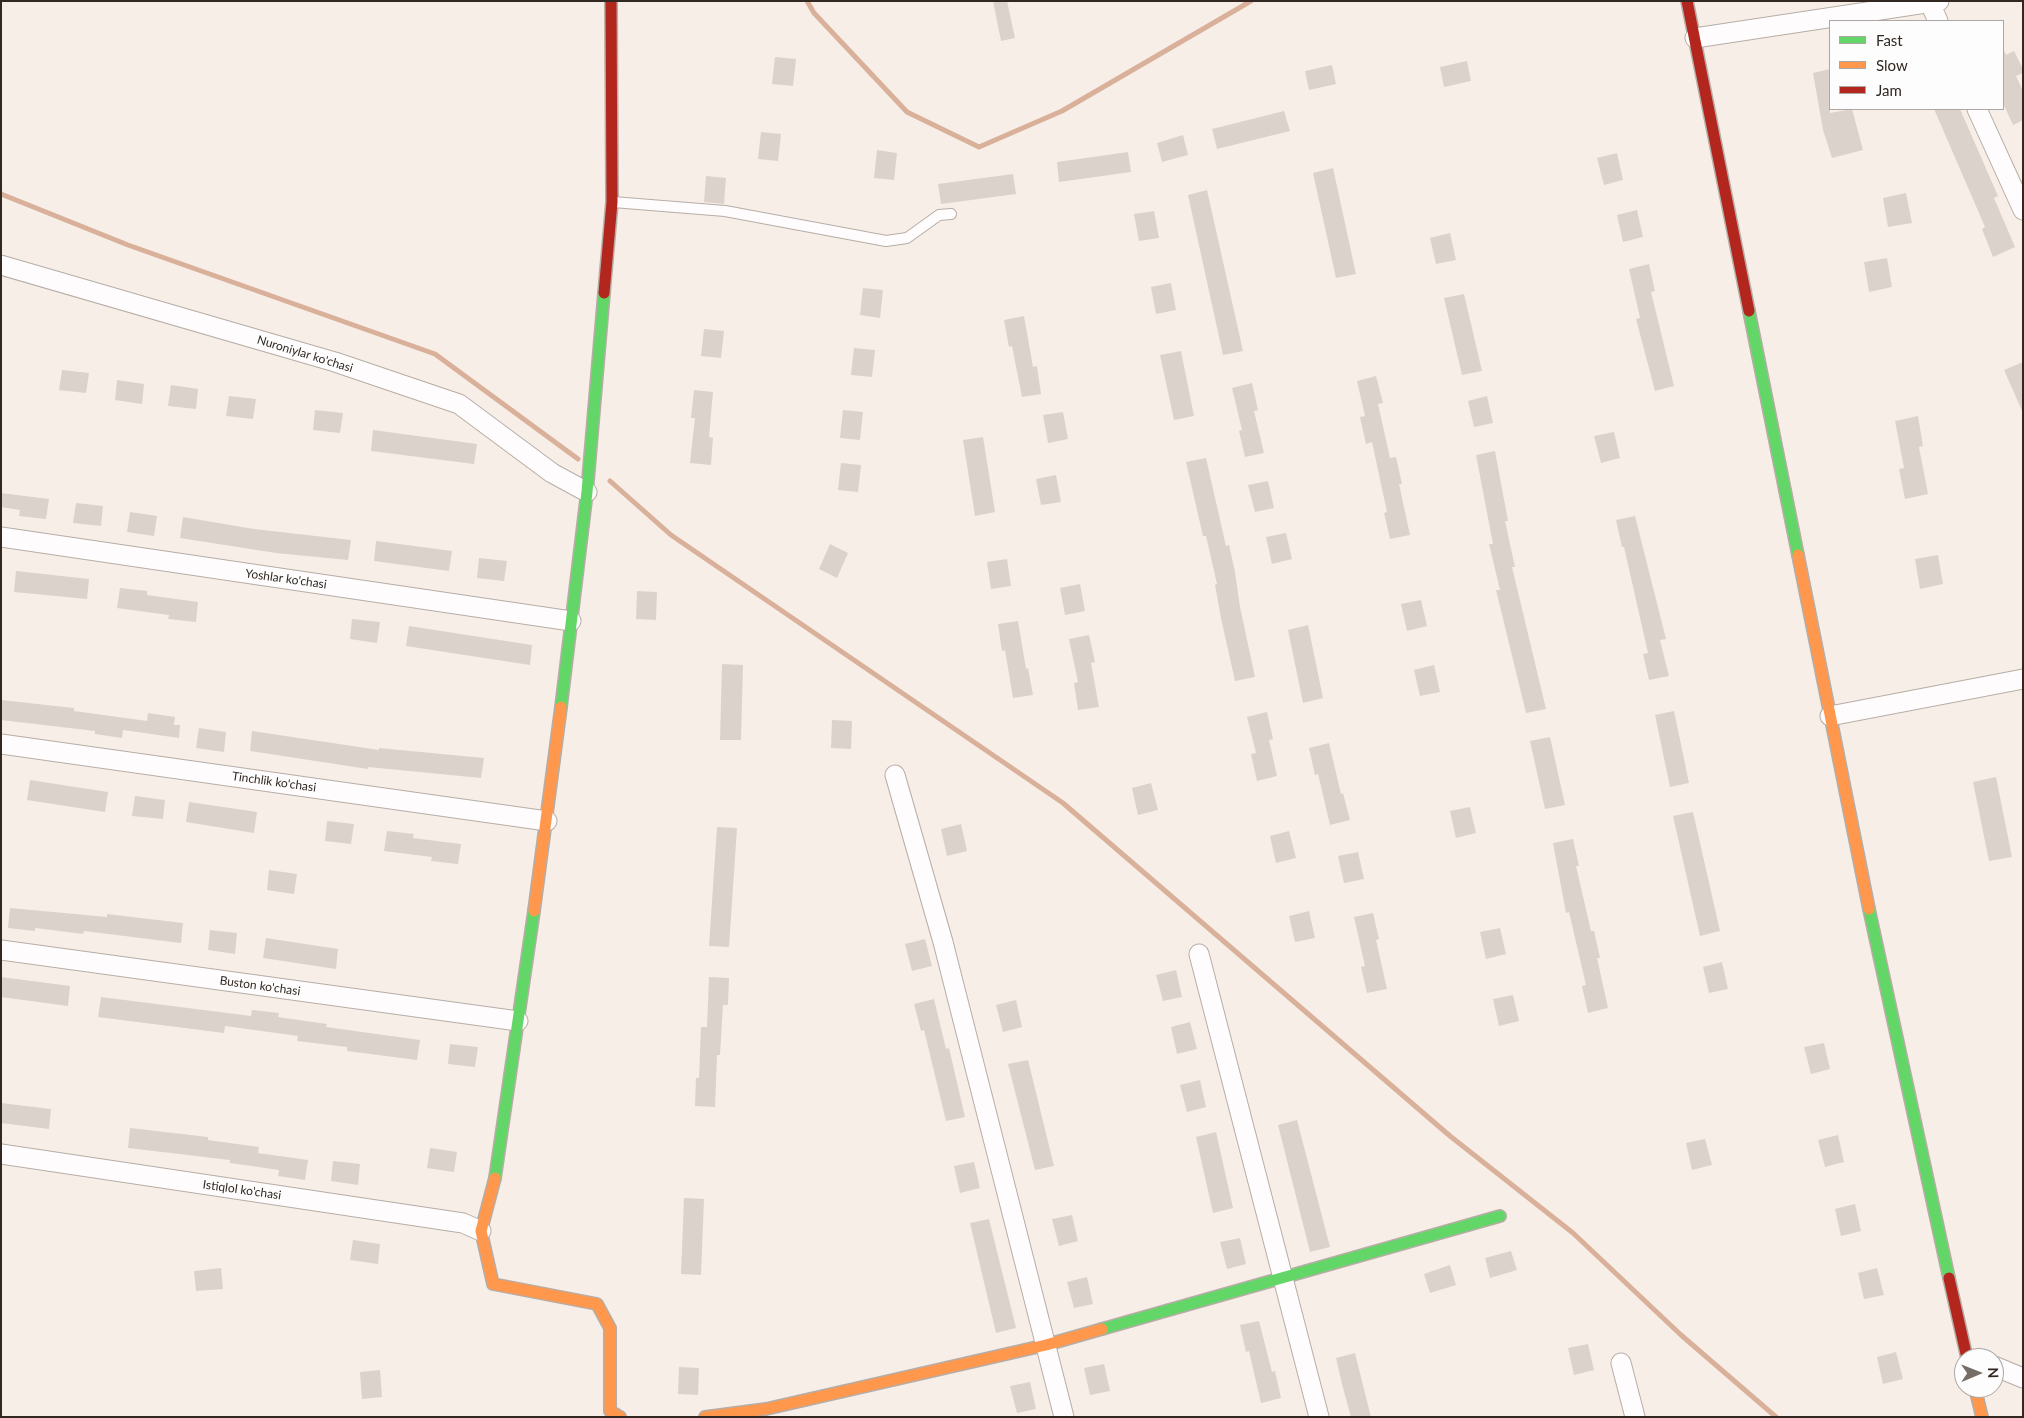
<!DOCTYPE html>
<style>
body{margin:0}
#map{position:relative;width:2024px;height:1418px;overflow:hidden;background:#f8eee8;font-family:Lato,sans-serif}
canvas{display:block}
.frame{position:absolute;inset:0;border:2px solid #322721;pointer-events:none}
.legend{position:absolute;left:1829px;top:20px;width:175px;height:90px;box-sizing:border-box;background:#fdfdfd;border:1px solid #aca7a5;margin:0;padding:6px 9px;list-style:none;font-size:15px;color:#322721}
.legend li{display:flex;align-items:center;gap:10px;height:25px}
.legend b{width:25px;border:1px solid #aca7a5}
.north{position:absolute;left:1954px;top:1348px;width:50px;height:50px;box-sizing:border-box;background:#fdfdfd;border:1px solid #aca7a5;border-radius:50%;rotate:89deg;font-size:14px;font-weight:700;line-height:20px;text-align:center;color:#322721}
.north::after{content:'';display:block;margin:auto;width:18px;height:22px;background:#776d67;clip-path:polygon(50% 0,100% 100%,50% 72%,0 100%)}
</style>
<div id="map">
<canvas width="2024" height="1418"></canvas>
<div class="frame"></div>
<ul class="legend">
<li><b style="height:6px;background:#63d668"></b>Fast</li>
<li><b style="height:6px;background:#ff974d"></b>Slow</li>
<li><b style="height:6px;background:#b3261e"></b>Jam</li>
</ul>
<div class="north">N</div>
</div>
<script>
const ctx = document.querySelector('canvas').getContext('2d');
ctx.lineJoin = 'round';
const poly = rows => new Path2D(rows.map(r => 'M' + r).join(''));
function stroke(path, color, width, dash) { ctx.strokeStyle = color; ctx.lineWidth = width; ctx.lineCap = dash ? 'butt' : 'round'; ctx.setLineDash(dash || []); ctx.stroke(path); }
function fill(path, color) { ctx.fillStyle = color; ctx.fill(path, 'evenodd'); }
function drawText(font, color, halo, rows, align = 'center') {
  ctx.font = font + ' Lato,sans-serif'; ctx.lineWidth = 4; ctx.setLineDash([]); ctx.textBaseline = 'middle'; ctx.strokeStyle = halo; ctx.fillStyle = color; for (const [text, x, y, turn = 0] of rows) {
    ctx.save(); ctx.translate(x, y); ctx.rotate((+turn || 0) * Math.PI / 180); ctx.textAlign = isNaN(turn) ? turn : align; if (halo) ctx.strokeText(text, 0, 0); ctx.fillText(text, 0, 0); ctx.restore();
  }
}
stroke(poly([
 [807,1,814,13,907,112,979,147,1062,111,1251,1],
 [1,194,128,245,435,354,578,459],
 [610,481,671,535,1063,803,1450,1136,1573,1233,1681,1335,1776,1417]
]), '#d9b099', 5);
fill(poly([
 [993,1,1007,1,1015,38,1001,41],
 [2003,48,2006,55,2014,51,2023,69,2023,73,2016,76,2023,91,2023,120,2013,125,2003,103],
 [775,57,796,59,793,86,772,84],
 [1467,61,1471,81,1444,87,1440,67],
 [1332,65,1336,84,1309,90,1305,71],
 [1830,69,1830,113,1852,109,1863,150,1832,158,1823,130,1813,73],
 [1934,109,1960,109,1998,196,1994,198,2015,247,1993,257,1982,229,1985,227],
 [1284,111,1290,131,1217,149,1212,129],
 [761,132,781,134,778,161,758,159],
 [1183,135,1188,155,1162,162,1157,143],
 [877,150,897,153,894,180,874,178],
 [1128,152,1131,172,1059,182,1057,162],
 [1617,153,1623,180,1604,185,1597,158],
 [1333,168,1356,274,1336,278,1313,173],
 [1013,174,1016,194,941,204,938,184],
 [706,176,726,178,724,204,704,202],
 [1207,190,1243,351,1223,355,1188,195],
 [1906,193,1912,223,1888,227,1883,198],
 [1637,210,1643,237,1623,242,1617,215],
 [1154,211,1159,238,1139,241,1134,214],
 [1450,233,1456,260,1436,264,1430,238],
 [1887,258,1892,287,1869,292,1864,262],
 [1649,264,1655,291,1651,292,1674,386,1655,391,1636,319,1640,318,1629,269],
 [1171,283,1176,310,1156,314,1151,287],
 [863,288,883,290,880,318,860,315],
 [1464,294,1482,371,1462,375,1444,298],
 [1024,316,1033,367,1037,366,1041,394,1022,397,1012,346,1009,347,1004,320],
 [704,329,724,331,721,358,701,356],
 [854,348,875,350,872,377,851,375],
 [1181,351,1194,416,1174,420,1160,355],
 [2023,362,2023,413,2004,370],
 [62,370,89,373,86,393,59,390],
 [1376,376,1383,403,1378,404,1390,458,1396,457,1402,484,1399,484,1410,535,1390,539,1384,513,1387,512,1372,442,1366,444,1360,417,1365,416,1357,381],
 [117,380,144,384,142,404,115,400],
 [1252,383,1258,410,1254,411,1264,453,1245,457,1239,431,1242,430,1232,388],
 [171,385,198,389,196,409,168,406],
 [694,390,713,392,709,437,713,438,711,465,690,463,695,418,691,418],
 [229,396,256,399,253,419,226,416],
 [1487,396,1493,423,1474,427,1468,401],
 [315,410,343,413,340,433,313,430],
 [843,410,863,412,860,440,840,438],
 [1063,412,1068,439,1048,443,1043,415],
 [1918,416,1923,446,1919,447,1928,494,1905,499,1899,469,1904,468,1895,421],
 [373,430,477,444,474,464,371,451],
 [1614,432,1620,458,1601,463,1594,436],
 [983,437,995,512,975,516,963,440],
 [1495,451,1508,521,1505,521,1515,567,1512,567,1546,709,1526,713,1496,590,1500,590,1489,544,1493,544,1476,455],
 [1206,458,1226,546,1229,545,1235,572,1240,607,1255,677,1235,681,1221,618,1215,585,1217,584,1206,536,1203,536,1186,462],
 [841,463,861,465,858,492,838,490],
 [1056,475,1061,502,1041,505,1036,479],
 [1268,481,1274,508,1255,512,1248,485],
 [1,493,49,499,46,519,19,516,20,510,1,507],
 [76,503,103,506,101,526,73,523],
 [130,512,157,516,154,536,127,532],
 [1635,516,1666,639,1660,640,1669,676,1649,680,1643,654,1648,653,1624,547,1622,547,1616,520],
 [183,517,254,529,351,540,348,560,276,553,180,538],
 [1286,533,1292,559,1272,564,1266,537],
 [376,541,452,551,449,571,374,561],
 [830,544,848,553,837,578,819,569],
 [1938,555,1943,584,1920,589,1915,559],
 [479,558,507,561,504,581,477,578],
 [1007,559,1011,586,991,589,987,562],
 [16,571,89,579,87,599,14,592],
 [1080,584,1085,611,1065,615,1060,588],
 [120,588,147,591,147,595,198,602,196,622,168,619,169,615,117,608],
 [637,591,657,592,656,620,636,619],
 [1421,600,1427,626,1407,631,1401,604],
 [352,619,380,622,377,643,350,639],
 [1018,621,1026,669,1028,668,1033,695,1013,698,1005,650,1002,651,998,624],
 [1308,625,1323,698,1303,703,1288,630],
 [409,626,532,645,530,665,406,646],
 [1089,635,1095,662,1091,663,1099,707,1078,710,1074,683,1078,682,1069,639],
 [722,664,743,665,741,740,720,740],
 [1434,665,1440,692,1420,696,1414,670],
 [1,700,74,708,74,711,147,721,148,713,175,717,174,725,180,725,179,738,123,730,122,738,95,734,95,731,1,720],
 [1674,711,1689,783,1670,787,1655,715],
 [1267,712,1273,739,1269,740,1277,776,1257,781,1251,754,1256,753,1247,717],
 [832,720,852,721,851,749,831,748],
 [199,728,226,732,224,752,196,748],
 [252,731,379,750,379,748,484,758,481,778,368,767,368,769,250,751],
 [1550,737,1565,805,1545,809,1530,741],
 [1329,743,1341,794,1343,793,1350,820,1330,825,1318,774,1315,775,1309,748],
 [1996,777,2012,857,1989,861,1973,782],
 [30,780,108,792,105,812,27,800],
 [1151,783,1158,810,1138,815,1132,788],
 [135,796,165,800,163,819,132,816],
 [189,802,257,812,254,833,186,822],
 [1470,807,1476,833,1456,838,1450,811],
 [1693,812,1720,931,1700,936,1673,816],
 [327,821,354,824,351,844,325,841],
 [961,824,967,851,947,856,941,829],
 [717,827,737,828,729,947,709,946],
 [387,831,414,834,413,838,461,844,458,864,431,861,432,857,384,851],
 [1289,831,1296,858,1276,863,1270,836],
 [1573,839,1579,866,1576,866,1591,931,1594,931,1600,958,1597,958,1608,1008,1588,1013,1582,986,1586,985,1569,912,1566,913,1553,843],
 [1358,852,1364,879,1344,883,1338,856],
 [269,870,297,874,294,894,267,890],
 [10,908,107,917,107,914,183,923,181,943,84,931,83,934,35,928,35,931,8,928],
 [1309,911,1315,938,1295,942,1289,916],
 [1373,913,1379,939,1376,940,1387,989,1367,993,1361,967,1365,966,1354,917],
 [1500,928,1506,954,1486,959,1480,932],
 [210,930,237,933,235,954,208,950],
 [266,938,338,949,336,969,263,958],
 [925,939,932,966,912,971,905,944],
 [1722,962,1728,989,1709,993,1703,967],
 [1176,970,1182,997,1163,1001,1156,975],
 [1,977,70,986,68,1006,1,997],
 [709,977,729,978,728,1005,723,1005,720,1055,717,1055,715,1107,695,1106,696,1078,699,1078,701,1027,707,1027],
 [1513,995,1519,1021,1499,1026,1493,999],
 [101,997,251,1016,252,1010,279,1013,278,1017,327,1024,326,1027,420,1040,417,1060,347,1051,347,1047,297,1041,298,1036,225,1026,224,1033,98,1017],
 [934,999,946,1049,949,1048,965,1117,946,1121,924,1030,921,1031,914,1004],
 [1016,1000,1022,1027,1003,1032,996,1005],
 [1190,1022,1197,1049,1177,1054,1171,1027],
 [1824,1043,1830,1069,1811,1074,1804,1047],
 [450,1044,478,1047,475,1067,448,1064],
 [1028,1060,1054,1166,1035,1170,1008,1064],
 [1200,1080,1206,1107,1187,1112,1180,1085],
 [1,1103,51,1109,49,1129,1,1123],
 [1297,1120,1330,1247,1310,1252,1278,1125],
 [130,1128,208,1137,208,1140,259,1147,258,1153,308,1160,305,1180,278,1176,279,1170,230,1163,230,1160,128,1148],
 [1216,1132,1233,1208,1213,1213,1196,1137],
 [1838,1135,1844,1162,1825,1167,1818,1140],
 [1705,1139,1712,1165,1692,1170,1686,1143],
 [430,1148,457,1152,454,1172,427,1168],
 [333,1161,360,1164,358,1185,331,1181],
 [974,1162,980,1188,960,1193,954,1166],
 [684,1198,704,1199,701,1275,681,1274],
 [1855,1204,1861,1231,1841,1236,1835,1209],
 [1072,1215,1078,1241,1059,1246,1052,1219],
 [989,1219,1016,1328,996,1333,970,1223],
 [1240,1238,1246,1264,1227,1269,1220,1242],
 [353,1240,380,1244,378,1264,350,1260],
 [1511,1251,1517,1270,1490,1278,1485,1258],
 [1450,1265,1456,1285,1430,1293,1424,1274],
 [221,1268,223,1289,196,1291,194,1271],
 [1877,1268,1884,1295,1864,1299,1858,1273],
 [1087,1277,1093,1304,1074,1308,1067,1282],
 [1259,1321,1272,1372,1275,1371,1281,1398,1261,1403,1249,1351,1246,1352,1240,1325],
 [1588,1344,1594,1370,1574,1375,1568,1348],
 [1896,1352,1903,1379,1883,1384,1877,1357],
 [1355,1353,1371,1417,1351,1417,1342,1384,1336,1358],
 [1104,1364,1110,1391,1090,1395,1084,1368],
 [679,1367,699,1368,698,1395,678,1394],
 [380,1370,382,1397,362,1399,360,1372],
 [1030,1382,1036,1409,1017,1413,1010,1386]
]), '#dcd2cc');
const lane = poly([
 [613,202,725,211,886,241,907,238,939,215,951,214]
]);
const street = poly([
 [1929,1,1938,21],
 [1695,38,1939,1],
 [1977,109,2023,210],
 [1,265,335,362,459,404,552,473,587,492],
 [1,537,571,621],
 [1830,716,2023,679],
 [1,744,547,821],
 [895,775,943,942,1064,1417],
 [1,950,518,1021],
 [1199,954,1319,1417],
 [1,1154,463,1223,481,1231],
 [1621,1363,1635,1417],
 [1994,1366,2023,1378]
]);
const fast = poly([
 [1749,311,1798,555],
 [561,707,587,492,604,293],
 [1869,909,1949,1278],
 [495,1178,534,911],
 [1102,1329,1500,1216]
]);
const slow = poly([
 [1798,555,1869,909],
 [534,911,561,707],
 [495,1178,481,1231,493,1284,597,1304,610,1328,610,1411,620,1417],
 [1975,1388,1982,1417],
 [705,1417,766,1409,1046,1345,1102,1329]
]);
const jam = poly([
 [1687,1,1749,311],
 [604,293,612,202,611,1],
 [1949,1278,1967,1358]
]);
stroke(lane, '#b7ada7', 12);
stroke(street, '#b7ada7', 21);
stroke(fast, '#b7ada7', 14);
stroke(slow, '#b7ada7', 14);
stroke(jam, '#b7ada7', 14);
stroke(lane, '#fefcfc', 10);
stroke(street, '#fefcfc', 19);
stroke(fast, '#63d668', 11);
stroke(slow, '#ff974d', 11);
stroke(jam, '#b3261e', 11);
drawText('12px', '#322721', '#fdfdfd', [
 ["Nuroniylar ko'chasi",305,354,17],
 ["Yoshlar ko'chasi",286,579,8],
 ["Tinchlik ko'chasi",274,782,8],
 ["Buston ko'chasi",260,986,8],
 ["Istiqlol ko'chasi",242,1190,8]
]);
</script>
